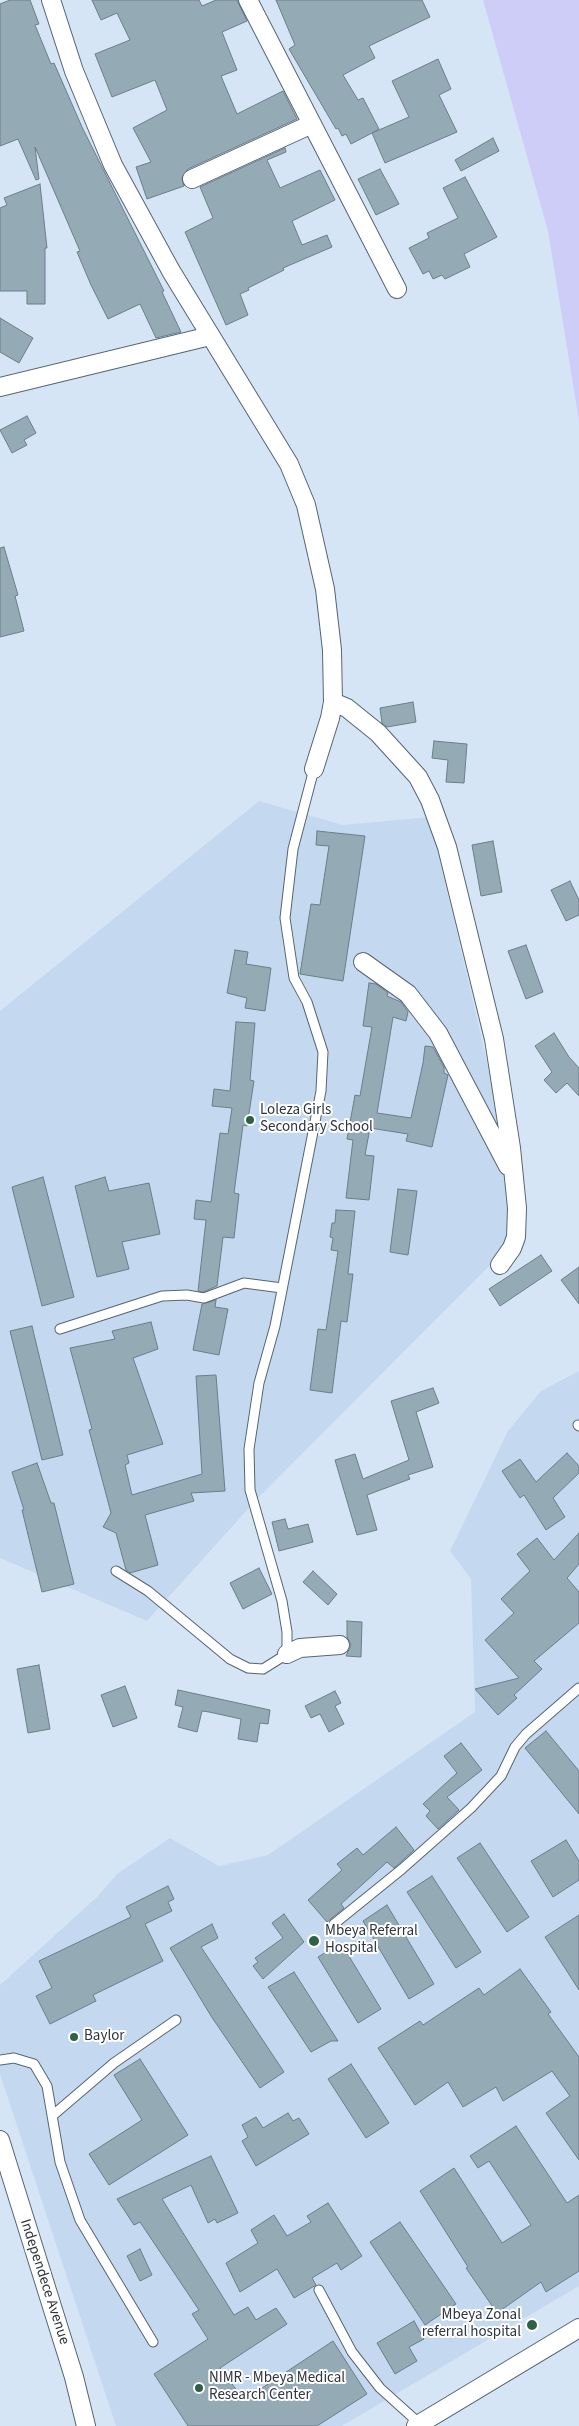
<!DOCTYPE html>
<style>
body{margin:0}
canvas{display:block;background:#d5e5f6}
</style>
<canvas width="579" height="2426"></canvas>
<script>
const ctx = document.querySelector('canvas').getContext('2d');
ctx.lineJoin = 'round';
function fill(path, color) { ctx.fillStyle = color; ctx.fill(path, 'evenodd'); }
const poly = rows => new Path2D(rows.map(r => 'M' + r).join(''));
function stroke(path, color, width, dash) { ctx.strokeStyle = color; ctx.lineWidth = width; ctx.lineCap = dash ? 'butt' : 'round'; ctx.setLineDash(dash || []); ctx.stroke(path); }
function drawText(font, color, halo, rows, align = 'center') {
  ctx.font = font + ' "Source Sans 3",sans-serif'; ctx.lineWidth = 4; ctx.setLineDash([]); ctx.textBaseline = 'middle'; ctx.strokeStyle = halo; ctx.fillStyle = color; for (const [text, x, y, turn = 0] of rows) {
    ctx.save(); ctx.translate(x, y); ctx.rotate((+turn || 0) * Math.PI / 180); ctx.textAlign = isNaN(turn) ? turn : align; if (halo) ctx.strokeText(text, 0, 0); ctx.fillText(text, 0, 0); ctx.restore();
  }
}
fill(poly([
 [259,801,343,825,430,817,526,1229,258,1498,147,1621,0,1558,0,1011],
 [579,1371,579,2286,342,2426,116,2426,0,2074,0,1985,97,1897,117,1874,170,1838,219,1866,268,1855,475,1712,471,1579,450,1551,508,1431,541,1391]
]), '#c4d9ef');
fill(poly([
 [483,0,579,0,579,421,548,231]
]), '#cecdf8');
const building = poly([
 [10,0,30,0,39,24,35,25,51,64,54,63,82,127,164,291,162,292,181,332,156,338,140,304,108,319,91,285,77,252,80,251,35,147,39,179,36,180,18,139,0,146,0,4,10,0],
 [92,0,199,0,202,6,216,0,237,0,247,21,222,32,237,70,221,76,237,114,283,91,297,119,188,169,182,178,184,186,147,199,136,167,151,162,133,128,167,110,155,80,112,97,95,54,130,40,117,13,101,20,92,0],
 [276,0,422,0,430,17,369,46,375,58,343,75,358,100,363,98,379,129,372,133,409,117,392,81,438,59,451,89,439,95,457,132,385,163,372,133,351,144,346,134,342,136,338,128,336,129,289,49,295,45,276,0],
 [493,138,499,151,461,171,455,160,493,138],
 [285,148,286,152,267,160,280,188,320,170,335,200,292,221,302,245,327,235,332,247,283,268,284,270,248,288,249,290,240,294,248,315,226,325,185,232,213,218,200,187,285,148],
 [380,169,399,204,376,215,358,179,380,169],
 [465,177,497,237,464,254,470,267,445,279,442,275,433,279,429,271,423,274,409,248,429,238,427,233,458,218,443,188,465,177],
 [40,184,47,248,45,248,45,304,27,304,27,291,0,291,0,208,7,205,4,198,40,184],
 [0,318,33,338,19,363,0,352,0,318],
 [27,416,36,433,24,440,27,445,12,453,0,430,27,416],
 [4,547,18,595,15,596,24,631,0,637,0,548,4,547],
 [413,702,416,722,387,727,382,723,380,708,413,702],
 [434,741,467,744,464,783,446,782,448,760,432,758,434,741],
 [317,831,365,836,343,981,300,974,311,904,320,905,329,846,316,845,317,831],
 [493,841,502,892,481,896,472,845,493,841],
 [570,881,579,900,579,915,566,921,551,890,570,881],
 [526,945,543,992,526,999,508,951,526,945],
 [235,950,248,952,246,964,271,968,265,1011,245,1008,247,998,227,993,235,950],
 [369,983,376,984,388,993,387,996,401,1002,408,1012,406,1021,393,1017,377,1113,411,1118,423,1063,425,1046,433,1047,444,1067,444,1073,448,1075,432,1147,406,1141,408,1134,370,1128,365,1155,374,1156,369,1200,346,1198,353,1140,347,1139,355,1095,360,1096,372,1027,363,1026,369,983],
 [236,1022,255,1023,250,1080,254,1081,247,1126,243,1125,234,1193,239,1194,234,1238,223,1237,217,1286,203,1292,198,1291,206,1220,194,1219,196,1200,211,1202,220,1133,228,1134,232,1108,212,1106,214,1089,230,1091,236,1022],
 [554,1033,569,1057,579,1068,579,1096,567,1083,556,1093,544,1080,552,1072,535,1046,554,1033],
 [43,1177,74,1297,42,1306,12,1187,43,1177],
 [105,1177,109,1191,149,1183,160,1234,122,1242,129,1269,97,1277,75,1186,105,1177],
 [398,1189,417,1191,408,1255,390,1252,398,1189],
 [336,1210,355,1211,348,1274,353,1274,347,1322,341,1321,332,1393,310,1390,318,1329,326,1330,338,1251,331,1250,333,1238,330,1237,332,1223,335,1223,336,1210],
 [541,1255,552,1271,500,1306,489,1289,541,1255],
 [579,1267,579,1304,561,1280,579,1267],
 [216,1300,215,1307,228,1309,219,1355,193,1350,202,1304,216,1300],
 [151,1322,158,1349,133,1358,163,1444,127,1455,129,1463,125,1465,132,1495,202,1474,196,1376,216,1375,225,1491,191,1493,194,1501,145,1515,158,1565,130,1573,126,1570,116,1533,103,1527,111,1513,89,1430,92,1429,70,1348,115,1339,112,1331,151,1322],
 [32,1326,63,1455,42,1460,10,1331,32,1326],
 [433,1388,439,1403,416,1412,433,1467,408,1475,410,1479,367,1495,377,1530,357,1535,335,1460,355,1454,363,1479,409,1460,391,1401,433,1388],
 [567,1453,579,1466,579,1473,553,1498,565,1517,546,1530,524,1495,520,1498,502,1471,520,1459,536,1482,567,1453],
 [37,1463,51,1503,54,1503,74,1584,42,1592,22,1510,24,1510,12,1472,37,1463],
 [285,1519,288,1529,308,1524,313,1542,279,1551,272,1522,285,1519],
 [579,1533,579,1564,567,1578,579,1592,579,1623,534,1661,542,1669,514,1695,517,1698,498,1715,475,1689,519,1678,485,1640,514,1613,501,1599,530,1571,517,1554,537,1538,554,1560,579,1533],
 [259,1568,272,1594,243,1609,230,1583,259,1568],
 [313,1571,337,1594,328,1605,303,1582,313,1571],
 [347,1621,362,1622,361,1657,346,1656,351,1645,347,1637,347,1621],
 [39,1665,50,1729,28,1733,17,1669,39,1665],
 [125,1686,137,1718,113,1727,101,1695,125,1686],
 [178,1690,270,1710,268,1724,260,1723,257,1742,238,1739,241,1719,209,1712,202,1711,197,1732,178,1727,183,1707,175,1705,178,1690],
 [335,1691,341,1703,335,1706,344,1724,329,1732,320,1714,311,1718,305,1706,335,1691],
 [546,1731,579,1771,579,1814,525,1748,546,1731],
 [461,1743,482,1770,447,1797,459,1810,438,1829,426,1816,430,1811,423,1804,457,1773,444,1756,461,1743],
 [396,1827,414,1850,394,1868,387,1862,341,1904,344,1908,327,1922,308,1900,342,1870,337,1864,357,1848,363,1855,396,1827],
 [566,1840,579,1861,579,1880,553,1897,531,1861,566,1840],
 [480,1843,529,1917,507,1932,457,1858,480,1843],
 [432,1876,481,1952,456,1968,407,1892,432,1876],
 [168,1886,174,1899,168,1902,172,1911,145,1924,163,1961,93,1995,96,2001,50,2024,36,1996,52,1988,39,1961,131,1917,126,1907,168,1886],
 [387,1905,434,1984,409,1999,363,1921,387,1905],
 [284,1914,304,1942,263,1979,253,1966,258,1962,255,1958,283,1938,272,1923,284,1914],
 [579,1915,579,1990,545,1937,579,1915],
 [212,1924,218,1938,201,1947,284,2072,260,2088,211,2016,170,1948,212,1924],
 [341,1943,381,2009,358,2023,318,1957,341,1943],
 [520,1969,551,2012,548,2014,579,2057,579,2160,546,2113,570,2096,552,2071,503,2101,496,2087,463,2107,448,2082,415,2105,378,2048,420,2021,423,2025,479,1988,484,1995,520,1969],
 [294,1972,338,2041,331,2041,311,2052,268,1987,294,1972],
 [140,2059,188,2135,109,2185,89,2154,142,2120,114,2075,140,2059],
 [351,2064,389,2123,366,2138,328,2079,351,2064],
 [288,2113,293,2121,299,2118,309,2134,256,2166,242,2141,248,2137,242,2125,256,2117,263,2128,288,2113],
 [516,2126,567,2203,579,2195,579,2271,546,2292,541,2282,497,2313,466,2268,468,2267,420,2191,454,2168,502,2243,531,2225,489,2161,478,2168,470,2156,516,2126],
 [211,2156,238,2213,217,2223,215,2219,208,2223,191,2185,162,2199,234,2315,248,2307,256,2320,276,2308,287,2324,220,2368,244,2400,333,2341,367,2394,317,2426,188,2426,154,2374,208,2339,192,2314,199,2310,140,2222,134,2225,117,2199,211,2156],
 [328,2203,362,2256,341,2270,337,2263,312,2278,316,2285,294,2298,277,2269,240,2292,226,2263,258,2243,251,2230,274,2215,287,2236,311,2222,307,2216,328,2203],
 [400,2222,456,2304,425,2325,370,2242,400,2222],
 [140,2249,152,2275,140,2281,127,2256,140,2249],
 [414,2321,424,2339,409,2347,417,2361,395,2374,377,2343,414,2321]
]);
fill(building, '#94aab5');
stroke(building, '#6b7f8a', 1);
const service = poly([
 [60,1329,162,1296,187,1295,204,1298,244,1283,282,1288],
 [578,1425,579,1426],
 [116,1571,148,1591,230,1659,248,1668,263,1669,287,1654,287,1632,282,1601,250,1490,249,1449,259,1383,275,1326,321,1091,323,1052,307,1002,294,978,285,918,293,849,314,769],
 [334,1924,402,1869,471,1808,501,1776,515,1747,526,1734,579,1688],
 [0,2060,14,2058,34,2064,47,2086,60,2162,80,2220,153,2342],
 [52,2116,114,2063,176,2020],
 [319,2290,352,2352,380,2388,420,2424]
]);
const minor = poly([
 [51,0,74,71,113,165,171,271,289,464,306,505,325,589,332,650,333,702,330,718,314,769],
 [248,0,397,289],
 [192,179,312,124],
 [0,387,210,336],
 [333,702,347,708,378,733,418,777,430,800,447,847,494,1039,511,1148,517,1208,516,1237,512,1248,500,1265],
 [363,962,408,994,438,1033,508,1166],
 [287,1654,300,1648,340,1645],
 [0,2140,74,2377,86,2426],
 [416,2426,579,2328]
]);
stroke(service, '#566573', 11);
stroke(minor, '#566573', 20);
stroke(service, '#fff', 9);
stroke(minor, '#fff', 18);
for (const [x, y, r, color] of [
 [250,1120,5,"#2e6146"],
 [314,1941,6,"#2e6146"],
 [74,2037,5,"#2e6146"],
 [532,2325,6,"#2e6146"],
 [199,2388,5,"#2e6146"]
]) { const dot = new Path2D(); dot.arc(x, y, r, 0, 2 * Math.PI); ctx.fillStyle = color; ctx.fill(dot); stroke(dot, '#fff', 2); }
drawText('15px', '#2f353c', '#fff', [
 ["Loleza Girls",260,1111],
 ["Secondary School",260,1128],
 ["Mbeya Referral",325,1932],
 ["Hospital",325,1949],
 ["Baylor",84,2037],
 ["Mbeya Zonal",521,2316,"right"],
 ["referral hospital",521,2333,"right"],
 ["NIMR - Mbeya Medical",209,2379],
 ["Research Center",209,2396]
], 'left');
drawText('15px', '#2f353c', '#fff', [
 ["Independece Avenue",44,2282,72]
]);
</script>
